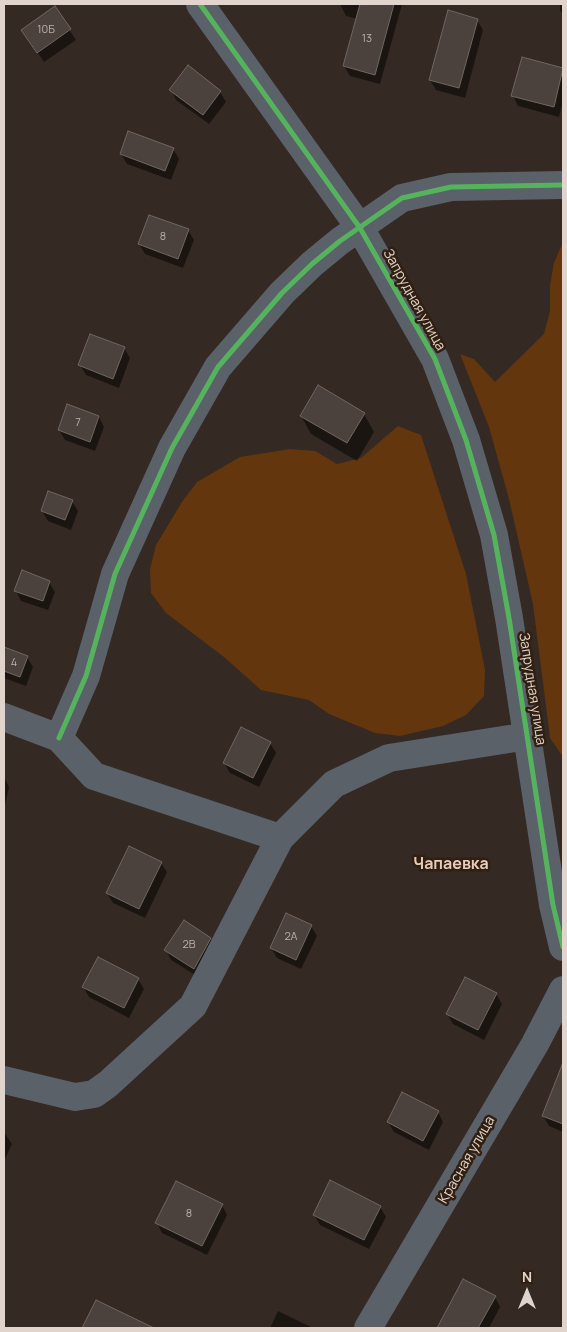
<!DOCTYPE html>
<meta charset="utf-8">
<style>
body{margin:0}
#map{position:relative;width:567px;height:1332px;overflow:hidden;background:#342923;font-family:Manrope,sans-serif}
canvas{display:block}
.frame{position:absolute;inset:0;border:5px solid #e1d4cc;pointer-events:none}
.north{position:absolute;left:502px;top:1267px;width:50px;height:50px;-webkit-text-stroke:4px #311f11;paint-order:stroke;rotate:0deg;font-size:14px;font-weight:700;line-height:20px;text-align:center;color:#e1d4cc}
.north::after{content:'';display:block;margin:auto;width:18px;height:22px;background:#e1d4cc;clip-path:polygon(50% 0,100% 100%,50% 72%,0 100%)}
</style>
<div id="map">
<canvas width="567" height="1332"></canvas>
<div class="frame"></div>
<div class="north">N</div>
</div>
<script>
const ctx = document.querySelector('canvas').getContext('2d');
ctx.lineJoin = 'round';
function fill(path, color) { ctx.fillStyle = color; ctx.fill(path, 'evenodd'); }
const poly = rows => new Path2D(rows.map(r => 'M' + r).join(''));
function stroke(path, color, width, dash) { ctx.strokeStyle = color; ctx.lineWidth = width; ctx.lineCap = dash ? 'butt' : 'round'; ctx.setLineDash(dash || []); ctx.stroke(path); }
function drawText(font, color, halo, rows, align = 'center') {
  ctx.font = font + ' Manrope,sans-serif'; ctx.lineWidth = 5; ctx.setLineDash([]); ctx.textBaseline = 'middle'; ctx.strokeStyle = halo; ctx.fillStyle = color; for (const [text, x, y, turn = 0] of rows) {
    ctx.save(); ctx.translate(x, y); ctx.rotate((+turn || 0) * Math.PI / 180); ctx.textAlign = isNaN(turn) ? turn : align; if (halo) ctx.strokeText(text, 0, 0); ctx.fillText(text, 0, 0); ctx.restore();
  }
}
fill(poly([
 [563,242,563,757,550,738,533,604,509,499,489,427,460,354,474,359,495,382,544,334,550,311,550,285,554,263],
 [398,426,421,435,466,574,485,670,484,696,466,715,443,726,400,736,375,733,329,714,309,700,261,690,224,657,166,613,151,593,150,569,156,545,182,502,197,482,240,457,290,449,315,451,337,464,361,458]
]), '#64360d');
fill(poly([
 [340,4,402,4,380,84,350,76,344,66,357,19,346,16],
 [560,4,563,4,563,15,560,10],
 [55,8,76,40,44,62,29,40],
 [477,20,483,30,465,98,436,90,430,80],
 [523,58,563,69,563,101,559,117,518,106,513,96],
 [188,67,220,92,226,102,209,124,176,100,171,90],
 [173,149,179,159,171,180,127,164,121,154],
 [188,230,194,240,183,268,145,254,139,244],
 [124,348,130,358,119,388,86,375,80,365],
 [364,414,374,432,357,461,311,434,301,416],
 [99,417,104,427,95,451,65,440,59,430],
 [72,501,78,511,71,530,48,521,42,511],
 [49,582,55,592,48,610,21,601,16,591],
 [4,648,27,657,33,667,26,686,4,678],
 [270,743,276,753,259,787,230,773,224,763],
 [4,777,9,787,4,809],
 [161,863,167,872,145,918,113,903,107,893],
 [311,926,317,936,301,969,277,958,271,948],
 [210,939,216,948,200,978,171,960,166,950],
 [138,979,144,989,129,1018,89,997,83,987],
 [496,994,502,1004,484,1040,453,1024,447,1014],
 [560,1074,563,1075,563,1132,549,1126,543,1116],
 [438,1112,443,1122,429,1150,394,1132,388,1122],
 [4,1132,12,1144,4,1161],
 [222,1205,227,1215,207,1255,162,1233,157,1223],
 [380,1207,386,1217,369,1249,320,1225,314,1215],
 [464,1281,495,1297,500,1307,489,1328,438,1328],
 [278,1311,313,1328,270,1328],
 [135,1320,140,1328,86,1328,85,1325]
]), '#0007');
const building = poly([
 [360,4,394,4,375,75,343,66,360,4],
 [55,6,71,29,37,53,21,30,55,6],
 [448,10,478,19,459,88,429,80,448,10],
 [522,57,563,68,554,107,511,96,522,57],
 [188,65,221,91,203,115,169,90,188,65],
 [128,131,174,148,165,171,120,154,128,131],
 [149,215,189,229,178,259,138,244,149,215],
 [90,334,125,347,113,379,78,365,90,334],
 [318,385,365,413,347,443,300,416,318,385],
 [67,404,99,416,90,442,58,430,67,404],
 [48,491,73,500,65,520,41,511,48,491],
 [22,570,50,581,43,601,14,591,22,570],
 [4,647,28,656,20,677,4,671,4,647],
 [241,727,271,742,253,778,223,763,241,727],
 [129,846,162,862,139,909,106,893,129,846],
 [286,913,312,925,296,960,270,948,286,913],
 [184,920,211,938,194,969,164,950,184,920],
 [98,957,139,978,124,1008,82,987,98,957],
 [465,977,497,993,478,1030,446,1014,465,977],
 [562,1065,563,1066,563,1124,542,1116,562,1065],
 [402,1092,439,1111,423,1141,387,1122,402,1092],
 [330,1180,381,1206,364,1240,313,1215,330,1180],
 [176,1181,223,1204,202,1246,155,1223,176,1181],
 [463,1279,496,1296,478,1328,437,1328,463,1279],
 [96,1300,154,1328,82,1328,96,1300]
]);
fill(building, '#4b423d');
stroke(building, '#706761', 1);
stroke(poly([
 [200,4,360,228,435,359,466,440,494,535,509,618,553,905,563,947],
 [4,717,59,738,94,776,280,838,334,784,389,758,528,736],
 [59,738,86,676,115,574,172,448,218,367,282,293,312,264,340,241,402,198,451,187,563,185],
 [4,1080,75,1097,94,1094,108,1084,193,1006,280,838],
 [368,1328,535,1044,563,990]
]), '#5a6168', 28);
stroke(poly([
 [200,4,360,228,435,359,466,440,494,535,509,618,553,905,563,947],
 [59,738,86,676,115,574,172,448,218,367,282,293,312,264,340,241,402,198,451,187,563,185]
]), '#56b35d', 5);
drawText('11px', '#bcb0a8', null, [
 ["10Б",46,30],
 ["13",367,39],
 ["8",163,237],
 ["7",78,423],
 ["4",14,663],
 ["2А",291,937],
 ["2В",189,945],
 ["8",189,1214]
]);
drawText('14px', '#e1d4cc', '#311f11', [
 ["Запрудная улица",414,300,61],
 ["Запрудная улица",532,689,81],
 ["Красная улица",467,1160,-60]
]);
drawText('bold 16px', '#e6ccbb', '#311f11', [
 ["Чапаевка",451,865]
]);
</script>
